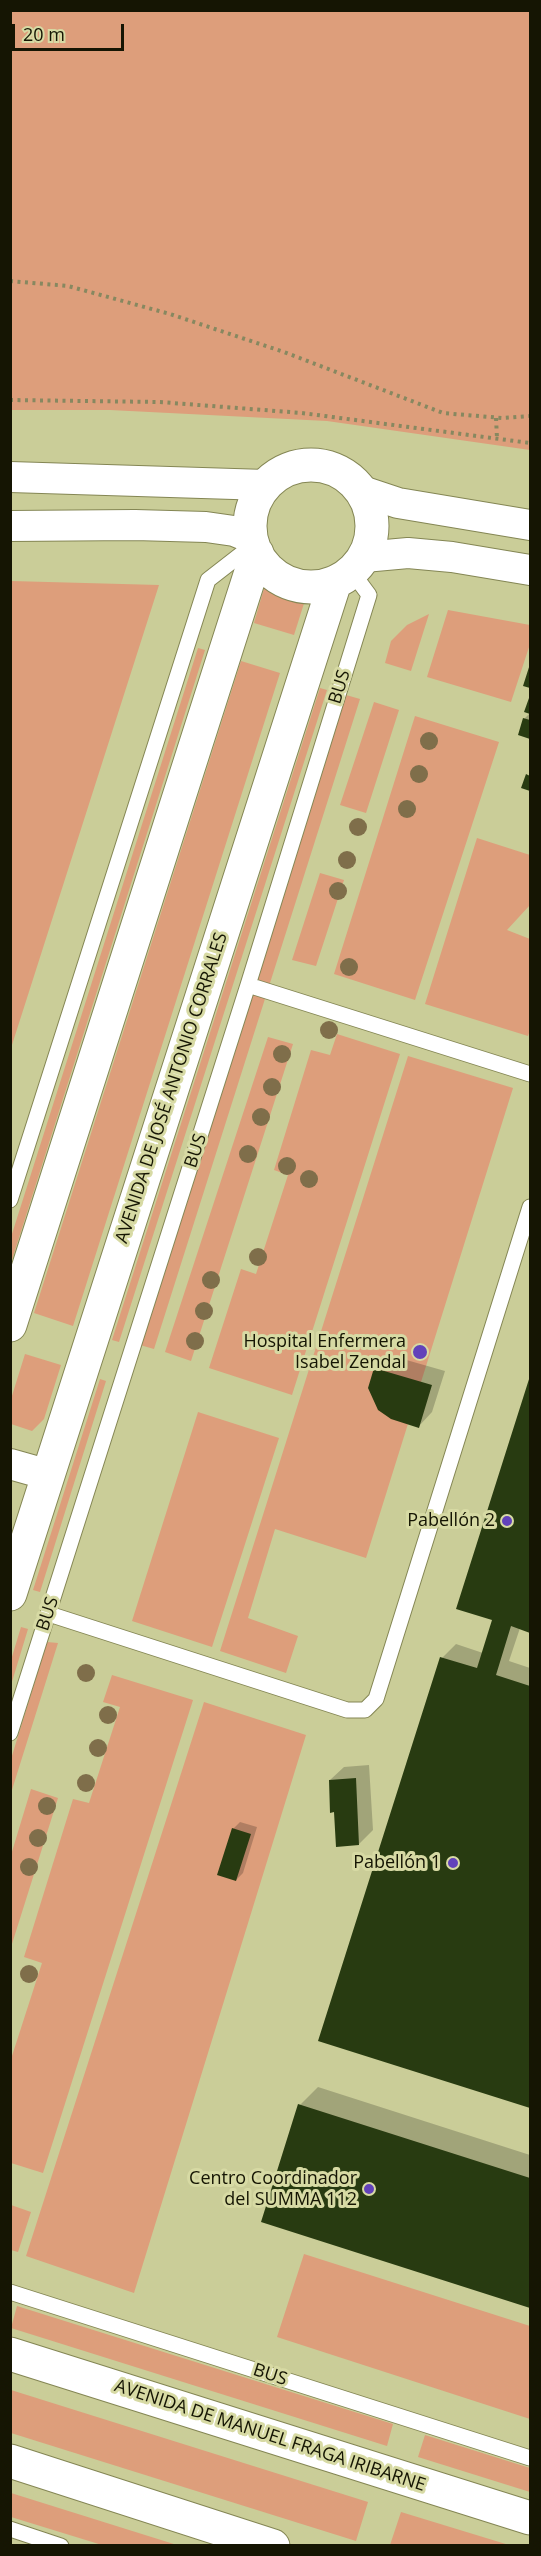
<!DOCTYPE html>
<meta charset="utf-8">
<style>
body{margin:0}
#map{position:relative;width:541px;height:2556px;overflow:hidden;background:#cacd98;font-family:"Open Sans",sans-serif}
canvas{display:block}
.frame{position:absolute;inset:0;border:12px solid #151503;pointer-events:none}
.scale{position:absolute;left:12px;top:24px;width:112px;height:27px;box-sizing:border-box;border:3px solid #151503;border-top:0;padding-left:8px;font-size:18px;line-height:21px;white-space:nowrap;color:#151503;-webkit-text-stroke:4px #d7daa4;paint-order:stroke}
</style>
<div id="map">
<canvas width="541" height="2556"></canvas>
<div class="frame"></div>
<div class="scale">20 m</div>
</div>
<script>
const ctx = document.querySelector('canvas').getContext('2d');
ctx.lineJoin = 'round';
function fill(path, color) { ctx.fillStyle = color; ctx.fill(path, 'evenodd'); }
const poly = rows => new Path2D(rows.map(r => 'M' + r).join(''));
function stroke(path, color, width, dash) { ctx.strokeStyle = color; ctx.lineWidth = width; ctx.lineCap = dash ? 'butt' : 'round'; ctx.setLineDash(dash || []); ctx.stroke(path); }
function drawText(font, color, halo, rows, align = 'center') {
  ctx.font = font + ' "Open Sans",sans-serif'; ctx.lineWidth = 6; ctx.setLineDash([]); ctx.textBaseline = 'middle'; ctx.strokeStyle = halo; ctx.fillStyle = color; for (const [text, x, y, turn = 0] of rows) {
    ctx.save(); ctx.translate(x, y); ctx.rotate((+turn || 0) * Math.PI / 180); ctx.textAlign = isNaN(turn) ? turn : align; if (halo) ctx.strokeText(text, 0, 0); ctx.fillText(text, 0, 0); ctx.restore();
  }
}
fill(poly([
 [10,11,530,11,530,450,327,421,110,410,11,410],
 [11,581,159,585,11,1048,10,581],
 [265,585,306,597,294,635,254,623],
 [448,610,530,625,530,644,511,702,427,677],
 [429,614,411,671,385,663,391,641,407,625],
 [198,648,205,650,11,1263,11,1237],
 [241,661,280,673,73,1326,34,1313],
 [320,688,327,690,119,1342,112,1340],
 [346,695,360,699,154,1349,140,1345],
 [374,702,399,710,366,813,340,805],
 [415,716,499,742,415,1000,334,974],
 [477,838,530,855,530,905,507,930,530,939,530,1030,528,1036,425,1004],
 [320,873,344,880,316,966,292,960],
 [337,1034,400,1054,292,1395,209,1368,241,1269,256,1274,288,1175,274,1170,311,1050,330,1055],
 [268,1037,293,1044,191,1361,165,1352],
 [408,1056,513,1088,366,1558,275,1529,248,1618,298,1636,286,1673,220,1651],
 [25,1354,61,1365,44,1419,32,1431,11,1424,11,1399],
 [100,1379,106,1381,40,1592,33,1590],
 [198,1412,279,1438,212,1647,132,1621],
 [21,1627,28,1629,11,1685,11,1660],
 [47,1642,58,1643,11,1793,11,1759],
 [112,1675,193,1700,43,2173,11,2163,11,2059,42,1963,24,1957,73,1799,89,1803,120,1707,103,1702],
 [204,1702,306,1735,134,2293,26,2256],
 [31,1789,58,1798,11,1947,11,1855],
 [11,2205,31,2212,18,2252,11,2250],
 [304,2254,530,2326,530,2419,277,2337],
 [17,2306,393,2424,387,2446,11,2328],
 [11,2390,368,2502,356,2541,11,2433],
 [425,2435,530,2468,530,2492,418,2457],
 [11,2493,177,2545,102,2545,11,2517],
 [401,2512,509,2545,390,2545]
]), '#dd9e7b');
fill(poly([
 [530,713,530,737,520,734,524,719],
 [389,1355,445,1371,432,1412,419,1426,375,1368],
 [530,1379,530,1631,520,1628,509,1661,530,1668,530,2106,320,2040,442,1658,456,1644,483,1653,494,1619,458,1608],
 [369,1765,373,1830,359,1844,336,1810,330,1780,344,1767],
 [240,1822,257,1827,243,1873,236,1880,233,1829],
 [318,2087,530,2155,530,2306,263,2221,300,2105]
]), '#0003');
fill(poly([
 [530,664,530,688,523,686],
 [529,698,530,699,530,714,524,712],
 [523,718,530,720,530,739,518,735],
 [526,774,530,776,530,791,521,788],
 [374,1368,432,1385,419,1428,391,1419,378,1410,368,1388],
 [530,1376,530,1633,511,1626,496,1675,530,1686,530,2108,318,2041,440,1657,477,1668,492,1620,456,1609],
 [356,1778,359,1845,336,1847,334,1812,330,1813,329,1780],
 [232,1828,251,1834,236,1881,217,1875],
 [298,2104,530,2178,530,2308,261,2222]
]), '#283b11');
const lane = poly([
 [248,985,530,1074],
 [10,1200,208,580,253,545],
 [49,1614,347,1710,365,1710,376,1699,530,1207],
 [10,1733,248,985,369,595,352,572],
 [10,2292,530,2458],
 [10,2529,61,2546]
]);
const street = poly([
 [10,477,266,485],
 [362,491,398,503,530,525],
 [10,526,135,525,206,527,234,531,251,538],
 [364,557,408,553,452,557,530,570],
 [10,1464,49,1475]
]);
const secondary = poly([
 '250 526a61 61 0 1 1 122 0a61 61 0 1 1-122 0Z',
 [10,1325,257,553],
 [10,1594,335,582],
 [10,2354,530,2518],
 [10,2461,273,2546]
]);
stroke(lane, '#848654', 17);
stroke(street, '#848654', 32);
stroke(secondary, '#848654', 35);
stroke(poly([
 [10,281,68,286,170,314,284,352,443,413,502,418,530,416],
 [10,400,160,402,302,413,530,443],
 [496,418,497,438]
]), '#878860', 4, [3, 4.5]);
stroke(lane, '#fff', 15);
stroke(street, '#fff', 30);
stroke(secondary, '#fff', 33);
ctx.fillStyle = '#7f6e4a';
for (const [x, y] of [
 [429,741],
 [419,774],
 [407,809],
 [358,827],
 [347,860],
 [338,891],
 [349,967],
 [329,1030],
 [282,1054],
 [272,1087],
 [261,1117],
 [248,1154],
 [287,1166],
 [309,1179],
 [258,1257],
 [211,1280],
 [204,1311],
 [195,1341],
 [86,1673],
 [108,1715],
 [98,1748],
 [86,1783],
 [47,1806],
 [38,1838],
 [29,1867],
 [29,1974]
]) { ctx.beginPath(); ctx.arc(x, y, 9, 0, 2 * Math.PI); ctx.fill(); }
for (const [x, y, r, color] of [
 [420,1352,8,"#6242ba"],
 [507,1521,6,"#6242ba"],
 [453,1863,6,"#6242ba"],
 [369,2189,6,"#6242ba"]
]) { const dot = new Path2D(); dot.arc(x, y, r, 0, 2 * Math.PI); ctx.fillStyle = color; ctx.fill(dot); stroke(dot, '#d7daa4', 2); }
drawText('18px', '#151503', '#d7daa4', [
 ["BUS",340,687,-73],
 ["AVENIDA DE JOSÉ ANTONIO CORRALES",172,1088,-72],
 ["BUS",196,1151,-72],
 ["BUS",48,1614,-72],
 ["BUS",270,2375,18],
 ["AVENIDA DE MANUEL FRAGA IRIBARNE",270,2436,18]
]);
drawText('18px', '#151503', '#d7daa4', [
 ["Hospital Enfermera",406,1342],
 ["Isabel Zendal",406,1363],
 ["Pabellón 2",495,1521],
 ["Pabellón 1",441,1863],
 ["Centro Coordinador",357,2179],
 ["del SUMMA 112",357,2200]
], 'right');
</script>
